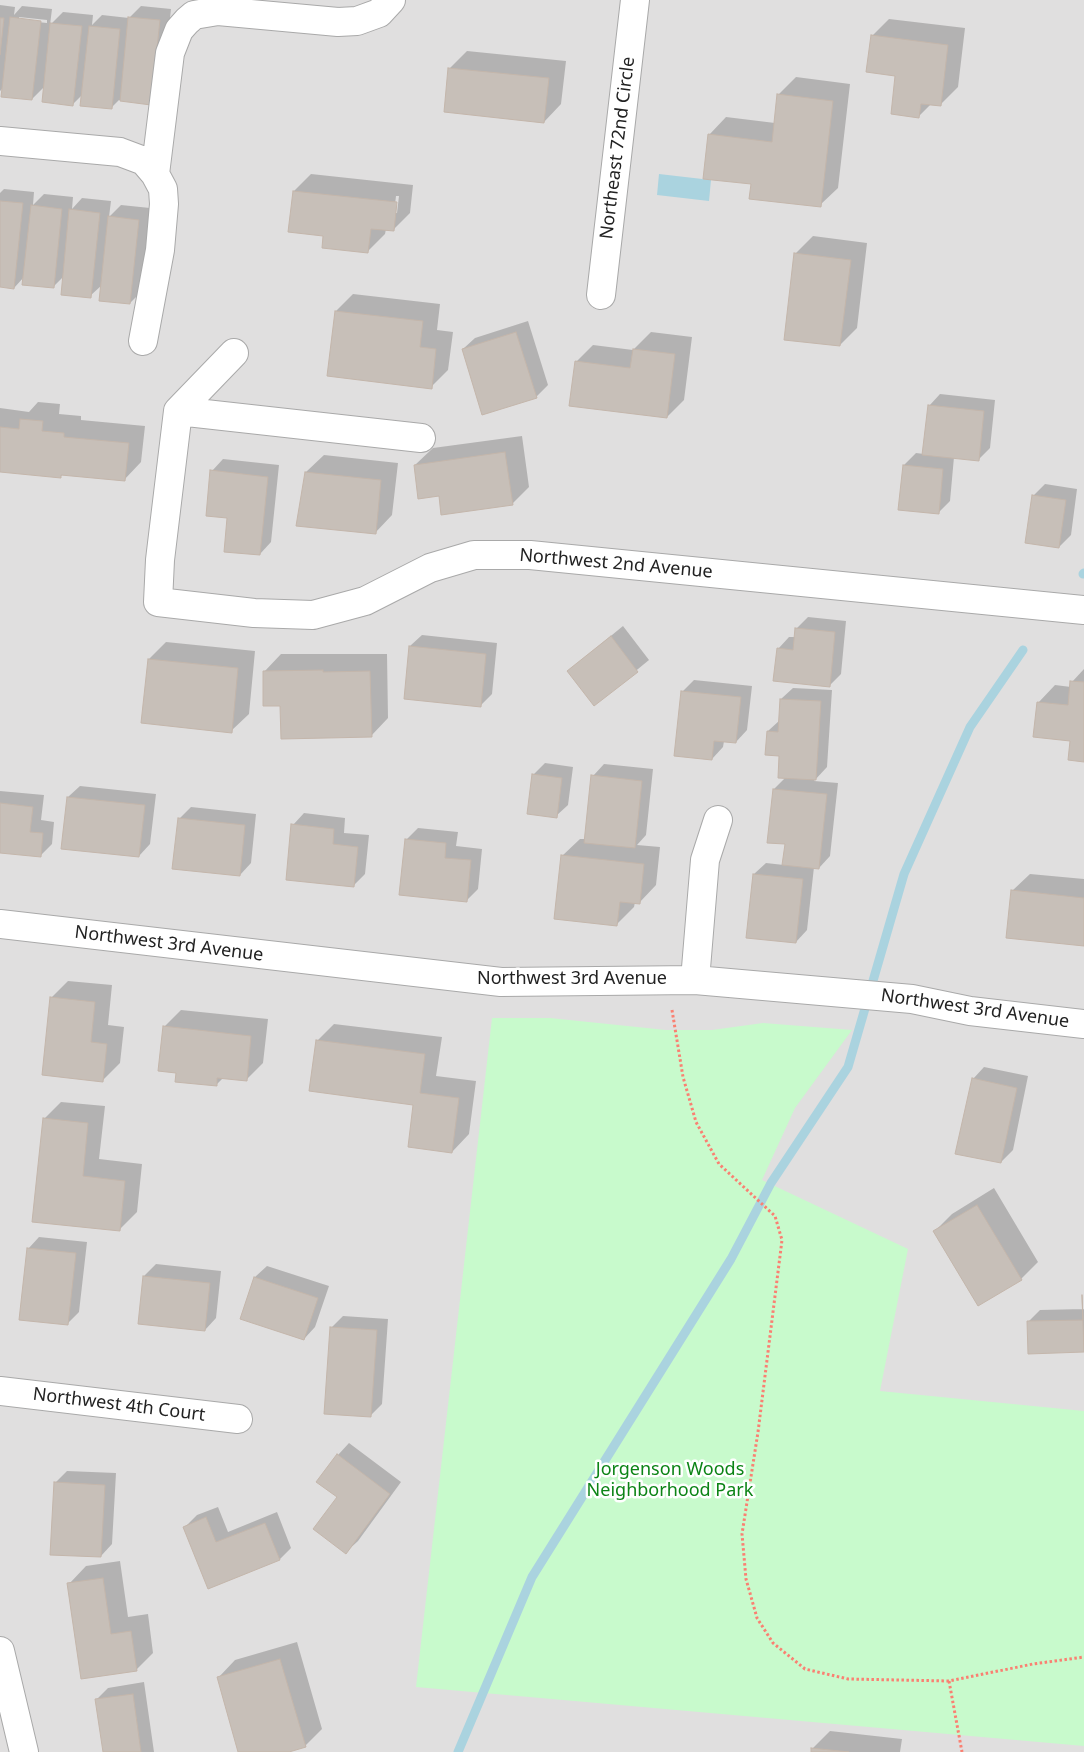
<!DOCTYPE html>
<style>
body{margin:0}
canvas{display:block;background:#f2efe9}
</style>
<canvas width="1084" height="1752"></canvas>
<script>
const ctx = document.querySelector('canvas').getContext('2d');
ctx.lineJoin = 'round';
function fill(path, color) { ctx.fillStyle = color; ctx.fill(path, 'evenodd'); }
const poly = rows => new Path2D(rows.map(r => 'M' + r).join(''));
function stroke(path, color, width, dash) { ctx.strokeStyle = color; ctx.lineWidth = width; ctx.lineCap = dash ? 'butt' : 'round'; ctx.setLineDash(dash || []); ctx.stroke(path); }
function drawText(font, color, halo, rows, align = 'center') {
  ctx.font = font + ' "Noto Sans",sans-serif'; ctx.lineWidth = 5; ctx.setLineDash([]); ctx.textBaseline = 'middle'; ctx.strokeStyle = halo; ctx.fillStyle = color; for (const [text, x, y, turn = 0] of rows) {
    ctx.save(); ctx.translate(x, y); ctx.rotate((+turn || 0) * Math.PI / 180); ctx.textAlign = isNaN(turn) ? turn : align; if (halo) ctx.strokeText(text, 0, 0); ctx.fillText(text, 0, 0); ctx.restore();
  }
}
fill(poly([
 [0,0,1084,0,1084,1752,0,1752]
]), '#e0dfdf');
fill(poly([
 [492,1018,550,1018,666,1030,712,1030,763,1023,852,1030,795,1108,762,1180,908,1249,880,1391,1084,1411,1084,1746,416,1687]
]), '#c8facc');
fill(poly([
 [659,174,711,180,709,201,657,195]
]), '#aad3df');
fill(poly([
 [0,5,15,7,14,15,22,6,52,9,50,25,63,12,93,15,92,25,102,15,129,18,141,6,171,9,162,92,150,103,119,100,111,108,83,94,73,104,45,86,32,99,3,88,0,91],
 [19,17,47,20,47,23,19,20],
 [889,19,965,28,958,87,940,105,931,104,919,116,897,74,872,36],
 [467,51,566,61,561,104,544,122,450,68],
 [796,77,850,84,838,188,820,205,752,183,709,135,726,117,775,123,778,95],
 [311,174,413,185,410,213,393,230,386,229,385,234,368,251,325,235,294,191],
 [396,196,399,196,397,213,394,213],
 [4,189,34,192,33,205,44,194,73,197,72,209,82,198,111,201,109,217,121,205,150,208,142,291,130,303,102,285,90,296,64,276,53,287,24,277,14,288,0,286,0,193],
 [813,236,867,243,857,328,840,345,795,254],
 [353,294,440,304,437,330,453,332,448,370,431,387,336,311],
 [528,321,548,385,536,397,463,349,475,338],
 [651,332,692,337,684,400,667,417,576,362,593,345,633,350],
 [940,394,995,400,990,448,978,460,954,457,950,501,938,513,904,465,916,453,924,454,929,406],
 [38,402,60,404,59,414,81,416,81,420,145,426,141,462,124,480,63,474,60,477,0,471,0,408,29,412],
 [522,436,529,487,512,504,440,495,415,465,433,448],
 [324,455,398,463,392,515,375,533,298,524,306,472],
 [223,459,279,465,271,542,260,554,229,517,212,471],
 [1045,484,1077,489,1071,535,1059,547,1033,496],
 [808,617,846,621,841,674,829,686,778,649,789,637,795,637,796,629],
 [623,626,649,660,594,705,568,671],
 [422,635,497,643,492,694,480,706,410,646],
 [166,642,255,651,249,714,231,731,149,659],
 [281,654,387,654,388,718,371,736,282,705,264,672],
 [1084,669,1084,760,1071,740,1038,703,1055,685,1071,687,1072,682],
 [694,680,752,686,747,730,736,742,724,741,723,747,712,759,683,691],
 [793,688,832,690,827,767,814,781,838,783,830,856,819,868,814,867,807,930,796,942,754,874,766,863,784,865,786,843,774,789,786,777,780,755,768,731,780,720,781,699],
 [545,763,573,767,568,805,556,816,533,775],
 [604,764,653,769,646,835,637,845,660,847,656,885,639,903,635,902,634,907,617,924,562,856,580,839,586,839,593,776],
 [80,786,156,794,150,844,139,856,68,797],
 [0,791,44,795,41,820,54,822,52,844,40,856,0,852],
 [191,807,256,814,251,863,240,875,179,819],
 [304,813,345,818,344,833,369,835,365,874,353,886,293,825],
 [418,828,458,832,456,846,482,849,478,889,466,901,406,840],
 [1030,874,1084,879,1084,945,1012,891],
 [68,981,112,985,108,1025,124,1027,120,1063,103,1080,51,998],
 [181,1010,268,1019,263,1063,246,1080,223,1078,216,1085,177,1072,164,1027],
 [334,1024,442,1037,436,1076,476,1081,469,1134,452,1152,415,1103,317,1041],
 [984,1067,1028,1076,1013,1150,1001,1162,973,1079],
 [61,1102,105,1106,99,1159,142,1164,137,1212,119,1230,44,1119],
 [994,1188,1038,1262,1021,1279,935,1231,952,1214],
 [39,1237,87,1242,79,1312,67,1324,28,1249],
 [156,1264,221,1271,216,1318,205,1330,144,1276],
 [267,1266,329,1286,315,1327,304,1339,242,1318,255,1277],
 [1084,1295,1084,1351,1029,1352,1028,1322,1040,1310,1084,1309],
 [343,1316,388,1319,382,1404,370,1416,331,1328],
 [349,1443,401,1482,358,1541,346,1552,338,1455],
 [67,1471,116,1473,112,1544,101,1556,55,1483],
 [218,1507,228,1532,277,1512,291,1548,280,1559,209,1588,185,1527,197,1515],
 [120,1561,128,1617,148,1614,153,1653,136,1670,69,1584,86,1566],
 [297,1642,322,1729,305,1746,284,1752,239,1752,218,1678,235,1660],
 [144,1682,154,1752,104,1752,97,1699,108,1688],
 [830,1731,902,1739,900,1752,812,1752,813,1748]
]), '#0003');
stroke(poly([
 [1083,574,1084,573],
 [458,1752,532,1577,731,1259,771,1183,848,1067,904,874,970,727,1023,650]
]), '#aad3df', 9);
const building = poly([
 [10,17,41,21,32,100,1,97,10,17],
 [128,17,160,20,151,105,120,101,128,17],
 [0,18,4,18,0,55,0,18],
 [50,23,82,26,73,106,42,102,50,23],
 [89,26,120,29,112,109,80,106,89,26],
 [871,35,948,45,941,106,921,104,919,118,891,114,895,76,866,72,871,35],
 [448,68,549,78,544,123,444,112,448,68],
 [777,94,833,101,821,207,749,199,751,184,703,179,708,134,772,142,777,94],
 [293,191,397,202,394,231,371,229,368,253,322,248,323,236,288,232,293,191],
 [0,201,23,203,14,289,0,287,0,201],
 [31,205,62,209,54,288,22,285,31,205],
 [69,209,100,213,91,298,61,295,69,209],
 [108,216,139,220,130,304,99,301,108,216],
 [794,253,851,260,840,346,784,340,794,253],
 [335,311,423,321,420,347,436,349,432,389,327,376,335,311],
 [516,332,537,398,482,415,462,349,516,332],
 [633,349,675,354,667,418,569,406,575,361,630,368,633,349],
 [928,405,984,411,979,461,922,455,928,405],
 [20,419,43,421,42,431,64,433,64,437,129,443,125,481,61,475,61,478,0,472,0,427,19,429,20,419],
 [505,452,513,505,441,515,439,496,418,499,414,465,505,452],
 [903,465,943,469,939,514,898,510,903,465],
 [210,470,268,477,260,555,224,552,227,518,206,516,210,470],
 [305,472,381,480,376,534,296,526,305,472],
 [1032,495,1066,500,1059,548,1025,543,1032,495],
 [795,628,835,632,830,687,773,681,777,648,793,650,795,628],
 [611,636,638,672,594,706,567,671,611,636],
 [409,646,486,654,481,707,404,699,409,646],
 [148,659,238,668,232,733,141,723,148,659],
 [323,670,323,672,370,671,372,737,281,739,280,706,263,706,263,671,323,670],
 [1070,681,1084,682,1084,762,1068,760,1070,741,1033,737,1037,702,1068,705,1070,681],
 [681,691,741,697,736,743,714,741,712,760,674,756,681,691],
 [780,699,821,701,816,780,778,778,779,756,765,755,767,731,778,732,780,699],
 [532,774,562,778,557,818,527,814,532,774],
 [591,775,642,781,635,848,584,843,591,775],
 [773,789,827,794,819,869,782,865,785,844,767,843,773,789],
 [67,797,145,805,139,857,61,849,67,797],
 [0,803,33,807,30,832,43,833,41,857,0,853,0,803],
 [178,818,245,825,240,876,172,869,178,818],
 [291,824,334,829,333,844,358,847,354,887,286,880,291,824],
 [405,839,446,843,445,858,471,860,467,902,399,895,405,839],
 [561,855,644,864,640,904,620,902,617,926,554,919,561,855],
 [753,874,803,879,796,943,746,938,753,874],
 [1011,890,1084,898,1084,946,1006,938,1011,890],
 [50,997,95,1002,91,1042,107,1044,103,1082,42,1075,50,997],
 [163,1026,251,1036,247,1081,217,1078,217,1086,175,1082,176,1073,158,1071,163,1026],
 [316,1040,425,1054,420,1093,459,1098,452,1153,408,1147,413,1105,309,1091,316,1040],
 [972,1078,1017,1088,1001,1163,955,1154,972,1078],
 [43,1118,88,1123,83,1176,125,1181,120,1231,32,1222,43,1118],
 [977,1205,1022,1280,978,1306,933,1231,977,1205],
 [27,1248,76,1253,68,1325,19,1320,27,1248],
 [143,1276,210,1283,205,1331,138,1324,143,1276],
 [254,1277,318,1298,304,1340,240,1319,254,1277],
 [1082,1295,1084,1352,1028,1354,1027,1321,1083,1320,1082,1295],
 [330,1327,377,1330,371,1417,324,1414,330,1327],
 [337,1454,390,1494,346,1554,313,1529,337,1497,316,1482,337,1454],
 [54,1482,105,1485,101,1557,50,1555,54,1482],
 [206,1517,216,1542,265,1523,280,1560,208,1589,183,1527,206,1517],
 [103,1578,111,1634,131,1631,137,1671,81,1679,67,1583,103,1578],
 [280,1659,306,1747,289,1752,238,1752,217,1677,280,1659],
 [133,1694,141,1752,103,1752,95,1699,133,1694],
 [811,1748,849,1752,811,1752,811,1748]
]);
fill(building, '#c7bfb8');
stroke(building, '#c4b6ab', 1);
const minor = poly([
 [0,141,120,152,144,161,155,174,163,189,164,204,160,250,143,341],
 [155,174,170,53,179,30,187,21,194,15,218,11,338,22,357,21,379,13,391,0],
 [601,295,635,0],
 [234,353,178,411,160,560,158,602,254,613,313,615,365,601,430,568,474,555,530,555,1084,610],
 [178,411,421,438],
 [0,924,501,982,695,980,912,999,970,1011,1084,1024],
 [695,980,705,860,718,820],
 [0,1391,238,1419],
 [0,1651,24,1752]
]);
stroke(minor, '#a9a9a9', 30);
stroke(poly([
 [672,1010,683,1077,696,1122,719,1164,775,1216,782,1240,758,1432,742,1534,746,1579,757,1618,773,1643,805,1669,848,1679,949,1681,1033,1664,1084,1657],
 [949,1681,962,1752]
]), '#fa8072', 3, [2.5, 2.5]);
stroke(minor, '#fff', 28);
drawText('18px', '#222', '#fff', [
 ["Northeast 72nd Circle",618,148,-83],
 ["Northwest 2nd Avenue",616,564,5],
 ["Northwest 3rd Avenue",169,944,7],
 ["Northwest 3rd Avenue",572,979],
 ["Northwest 3rd Avenue",975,1009,8],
 ["Northwest 4th Court",119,1405,7]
]);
drawText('18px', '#0c8416', '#fff', [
 ["Jorgenson Woods",670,1470],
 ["Neighborhood Park",670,1491]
]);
</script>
